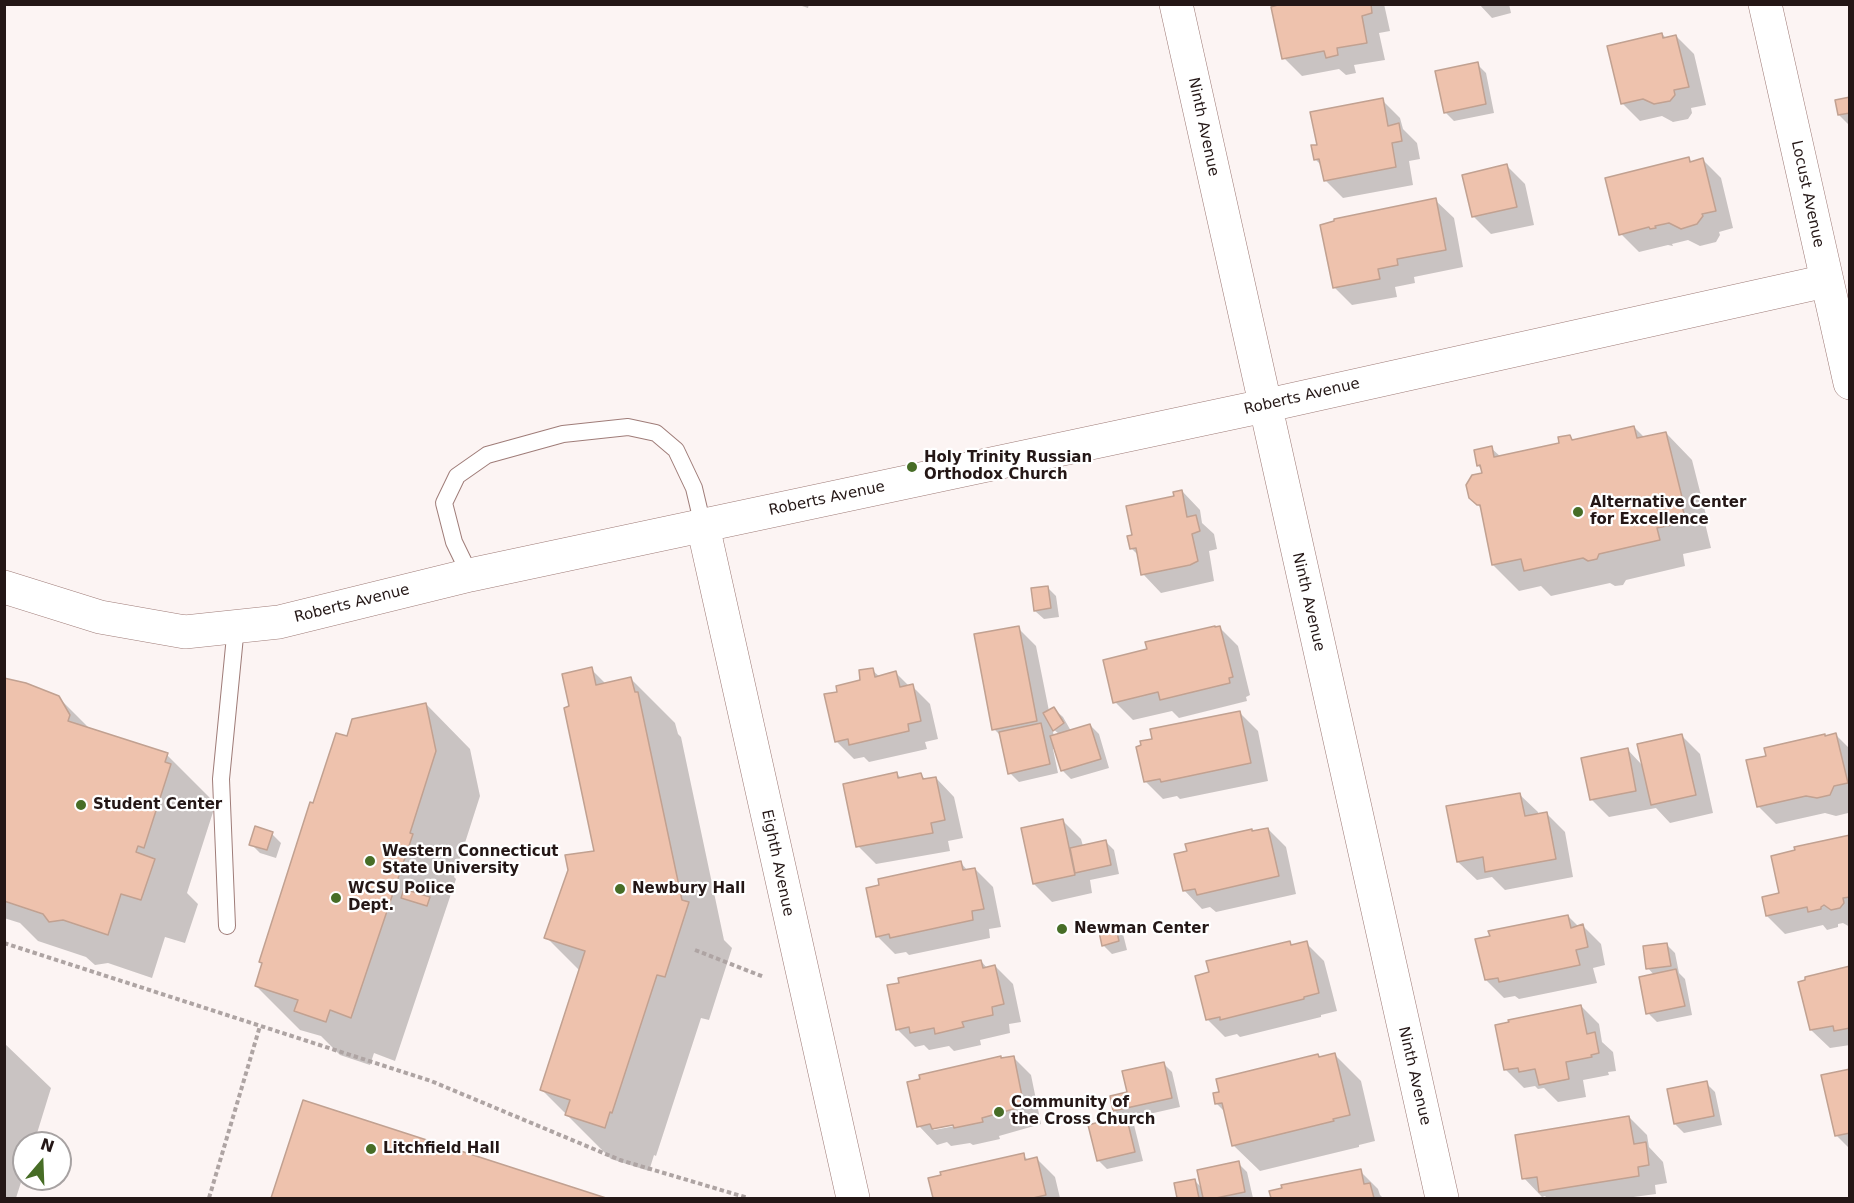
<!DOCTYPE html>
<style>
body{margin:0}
#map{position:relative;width:1854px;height:1203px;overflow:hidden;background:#fcf4f3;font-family:"DejaVu Sans",sans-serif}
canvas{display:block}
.frame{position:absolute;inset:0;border:6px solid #241716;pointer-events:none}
.north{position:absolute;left:12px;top:1131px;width:60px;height:60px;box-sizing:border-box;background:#fff;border:2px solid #a7a2a2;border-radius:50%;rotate:19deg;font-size:16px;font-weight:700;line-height:24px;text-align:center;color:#241716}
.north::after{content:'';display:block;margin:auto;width:21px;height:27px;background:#476d26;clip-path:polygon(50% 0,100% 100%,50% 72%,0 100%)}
</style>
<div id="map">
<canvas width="1854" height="1203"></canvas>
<div class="frame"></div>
<div class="north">N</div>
</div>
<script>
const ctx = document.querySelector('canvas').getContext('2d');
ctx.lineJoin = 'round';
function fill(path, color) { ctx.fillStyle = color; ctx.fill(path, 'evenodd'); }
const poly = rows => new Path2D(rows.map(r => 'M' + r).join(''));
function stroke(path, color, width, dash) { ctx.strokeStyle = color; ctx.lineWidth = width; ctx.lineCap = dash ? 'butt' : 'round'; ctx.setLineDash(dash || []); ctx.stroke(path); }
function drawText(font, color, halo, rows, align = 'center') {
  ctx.font = font + ' "DejaVu Sans",sans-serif'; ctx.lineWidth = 4.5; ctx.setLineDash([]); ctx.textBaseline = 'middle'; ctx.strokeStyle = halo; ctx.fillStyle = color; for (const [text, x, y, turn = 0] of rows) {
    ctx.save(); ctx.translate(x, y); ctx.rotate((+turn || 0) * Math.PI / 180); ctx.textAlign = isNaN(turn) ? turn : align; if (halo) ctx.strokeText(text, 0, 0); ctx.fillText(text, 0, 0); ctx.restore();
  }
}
fill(poly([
 [796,4,809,4,808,8],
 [1288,4,1384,4,1390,31,1379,33,1385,60,1354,65,1356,73,1346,75,1339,69,1302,76,1284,58],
 [1479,4,1509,4,1511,13,1492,18],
 [1662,34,1666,38,1676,36,1694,54,1706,105,1691,108,1692,113,1688,119,1673,122,1662,116,1640,121,1622,103],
 [1477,64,1486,73,1494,113,1454,121,1445,112],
 [1850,99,1850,123,1848,124,1839,115],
 [1382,100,1400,118,1403,129,1417,143,1420,159,1409,161,1413,185,1343,198,1325,180,1322,166,1315,159,1318,146],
 [1689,159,1693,163,1703,160,1721,178,1733,228,1719,232,1720,235,1716,242,1700,246,1688,240,1672,244,1673,246,1668,245,1639,252,1621,234],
 [1507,166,1525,184,1534,225,1491,234,1473,216],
 [1435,200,1454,218,1463,267,1414,277,1415,283,1395,287,1397,297,1352,305,1334,287],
 [1634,427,1645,438,1666,433,1692,460,1708,523,1705,523,1711,548,1683,554,1685,566,1626,580,1623,585,1615,586,1610,583,1551,596,1541,586,1519,591,1493,565,1482,509,1470,497,1484,474,1478,465,1491,448,1501,457,1561,444,1570,436,1574,441],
 [1182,491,1200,510,1202,523,1214,534,1217,549,1209,551,1214,581,1161,593,1143,574,1139,556,1131,548],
 [1047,587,1056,596,1059,617,1044,619,1035,611],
 [1018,628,1036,646,1049,711,1054,709,1063,717,1071,731,1090,725,1099,734,1109,768,1071,779,1062,770,1055,749,1053,749,1058,773,1019,782,1010,773,1002,737,994,729],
 [1052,728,1059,734,1054,736],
 [1220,628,1238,646,1250,695,1246,697,1247,701,1179,718,1172,711,1133,720,1115,702,1149,651],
 [591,669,606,684,631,679,675,723,678,734,681,737,724,940,732,948,709,1020,701,1018,656,1156,654,1155,649,1171,611,1159,542,1090,580,971,546,937,596,852,570,707],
 [872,670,880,677,896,673,909,686,912,686,930,704,938,739,925,742,927,749,869,762,864,757,854,759,836,741,839,693,862,681],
 [4,679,58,697,91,730,167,755,211,799,209,805,214,809,187,893,198,904,185,943,165,937,152,978,108,963,95,965,86,957,38,941,20,923,4,918],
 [426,704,470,749,480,796,454,877,456,879,395,1061,374,1053,370,1065,340,1055,321,1036,300,1030,256,986,314,805,348,738],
 [1240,713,1258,731,1268,781,1180,799,1177,796,1163,799,1145,781],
 [1836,735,1850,749,1850,809,1848,813,1836,816,1825,813,1776,824,1758,806,1768,757],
 [1682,736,1700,754,1713,813,1670,823,1656,808,1609,817,1591,799,1627,749,1643,766],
 [897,774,902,779,921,775,926,780,936,778,954,797,963,838,948,841,950,851,876,864,858,846],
 [1519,794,1538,812,1538,815,1547,814,1565,832,1573,877,1505,890,1492,877,1477,880,1458,862],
 [1063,821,1081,839,1083,846,1105,841,1114,850,1119,874,1090,880,1092,893,1052,902,1034,884],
 [1268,829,1286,847,1296,894,1216,912,1210,907,1202,909,1184,890,1253,832],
 [272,834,281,843,276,858,260,853,251,844],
 [1850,837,1850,927,1843,923,1838,924,1838,927,1827,930,1823,925,1785,934,1767,916,1764,898,1781,894],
 [961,863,968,871,975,869,993,887,1001,927,989,929,990,938,909,955,906,952,895,954,877,936],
 [1568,916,1579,927,1583,926,1601,944,1605,965,1593,968,1597,983,1519,999,1515,996,1504,998,1486,980],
 [1114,926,1123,934,1127,950,1112,954,1103,945],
 [1289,942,1293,946,1306,943,1324,961,1337,1011,1321,1015,1321,1017,1240,1037,1237,1034,1225,1037,1207,1019],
 [1666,944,1675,953,1679,973,1685,979,1692,1015,1657,1022,1648,1013,1654,975,1648,968],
 [981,961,987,968,995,966,1013,984,1021,1022,1009,1024,1010,1033,980,1040,981,1045,954,1051,949,1046,929,1050,924,1045,915,1047,897,1029,901,984],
 [1850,967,1850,1045,1830,1048,1811,1030],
 [1581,1006,1599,1024,1602,1042,1613,1052,1616,1071,1608,1072,1609,1075,1583,1080,1586,1097,1558,1102,1544,1088,1538,1089,1535,1086,1524,1088,1506,1070],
 [4,1043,51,1088,34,1143,24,1143,24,1173,16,1198,4,1198],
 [1334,1054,1361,1081,1375,1141,1359,1145,1359,1147,1260,1171,1233,1145,1225,1112,1217,1104,1215,1094],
 [1000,1057,1002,1059,1013,1057,1031,1075,1041,1124,999,1136,1000,1139,973,1145,970,1143,951,1146,947,1142,937,1145,919,1126,922,1080],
 [960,1122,961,1125,934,1130,932,1128],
 [1163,1063,1172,1072,1180,1107,1127,1119,1134,1125,1143,1161,1107,1169,1098,1160,1122,1118,1115,1111,1129,1094],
 [1850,1070,1850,1149,1837,1136,1822,1077],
 [1706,1083,1715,1092,1722,1125,1684,1133,1675,1124],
 [304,1102,601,1198,272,1198],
 [1629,1117,1647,1135,1649,1147,1663,1162,1667,1183,1655,1185,1656,1194,1626,1198,1547,1198,1545,1196,1542,1197,1524,1178],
 [1023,1155,1029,1161,1037,1159,1055,1177,1060,1198,934,1198,930,1179],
 [1238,1163,1247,1172,1253,1198,1179,1198,1176,1184,1194,1180,1202,1188],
 [1360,1171,1378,1189,1380,1195,1383,1198,1272,1198,1271,1192]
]), '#0003');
const building = poly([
 [1281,4,1371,4,1372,13,1362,16,1367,43,1337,48,1338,55,1326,58,1324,51,1282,59,1271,7,1281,4],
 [1662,33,1663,38,1676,35,1689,87,1674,90,1675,95,1670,101,1654,104,1643,99,1621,104,1607,46,1662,33],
 [1478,62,1486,104,1444,113,1435,71,1478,62],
 [1850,97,1850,113,1838,115,1835,100,1850,97],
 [1383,98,1388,126,1399,123,1402,141,1392,143,1396,167,1324,181,1319,159,1314,160,1311,145,1317,145,1310,112,1383,98],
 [1689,157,1690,162,1703,158,1716,211,1702,214,1703,216,1697,224,1681,229,1669,223,1655,226,1656,228,1650,229,1649,227,1619,235,1605,178,1689,157],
 [1507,164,1517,207,1472,217,1462,175,1507,164],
 [1436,198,1446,250,1397,259,1398,265,1378,269,1380,279,1333,288,1320,225,1334,221,1334,219,1436,198],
 [1634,426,1637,438,1666,432,1682,497,1680,497,1686,522,1657,528,1660,540,1599,554,1597,559,1588,561,1583,558,1524,571,1521,559,1492,565,1480,505,1477,505,1469,498,1466,485,1472,475,1482,473,1480,465,1477,466,1474,450,1492,446,1494,457,1559,443,1558,437,1570,435,1572,440,1634,426],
 [1182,490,1187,517,1196,515,1200,531,1192,534,1198,561,1190,565,1141,575,1136,548,1130,549,1127,536,1132,535,1126,506,1174,496,1173,492,1182,490],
 [1048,586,1051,608,1034,611,1031,588,1048,586],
 [1019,626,1037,721,992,730,974,634,1019,626],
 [1215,626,1215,627,1220,626,1233,677,1229,678,1230,683,1160,700,1158,692,1113,703,1103,660,1147,649,1145,642,1215,626],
 [592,667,596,685,631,677,635,692,638,692,682,900,689,902,665,977,657,975,612,1113,610,1112,605,1128,565,1115,570,1100,540,1090,585,951,544,938,568,870,565,855,594,851,564,708,569,706,562,674,592,667],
 [873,668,875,677,896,671,900,687,913,684,921,721,908,724,909,731,849,745,848,739,835,742,824,694,837,692,836,686,860,680,859,670,873,668],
 [4,678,26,683,59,696,70,715,68,721,168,753,165,762,171,764,144,848,138,846,136,852,155,859,141,900,121,894,108,935,63,920,49,922,43,914,4,901,4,678],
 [426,703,436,751,410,833,413,834,351,1018,330,1010,326,1022,294,1011,298,1000,255,986,262,963,259,962,310,802,313,803,336,733,347,736,352,719,426,703],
 [1054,707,1064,723,1053,731,1043,713,1054,707],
 [1240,711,1251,763,1161,782,1160,779,1144,782,1136,747,1141,745,1140,741,1152,739,1150,729,1240,711],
 [1041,723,1050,764,1008,774,999,732,1041,723],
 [1090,724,1101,759,1061,771,1050,736,1090,724],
 [1836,733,1848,783,1834,786,1830,795,1817,798,1806,796,1757,807,1746,760,1766,756,1764,748,1825,734,1825,736,1836,733],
 [1682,734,1696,795,1651,805,1637,744,1682,734],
 [1628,748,1636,791,1590,800,1581,758,1628,748],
 [897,772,898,778,921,773,923,779,936,777,945,820,931,823,933,833,856,847,843,784,897,772],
 [1520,793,1525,816,1547,812,1556,859,1485,872,1483,857,1457,862,1446,806,1520,793],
 [1063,819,1075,875,1033,884,1021,828,1063,819],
 [255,826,273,832,267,850,249,845,255,826],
 [1268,828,1279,876,1197,895,1195,889,1183,891,1174,854,1187,851,1185,844,1252,829,1252,831,1268,828],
 [1850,835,1850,897,1843,898,1844,903,1840,908,1831,910,1824,905,1821,907,1821,909,1808,912,1807,907,1766,916,1762,897,1779,893,1771,856,1795,850,1794,847,1850,835],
 [1106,840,1111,865,1075,873,1070,848,1106,840],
 [961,861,963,870,975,868,984,909,972,911,973,920,890,938,889,934,876,937,866,888,879,885,878,879,961,861],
 [404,889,430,897,427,906,401,898,404,889],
 [1568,915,1571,928,1583,924,1588,947,1576,950,1580,965,1499,982,1498,978,1485,980,1475,939,1490,936,1488,931,1568,915],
 [1115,924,1119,941,1102,946,1098,927,1115,924],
 [1290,941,1291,945,1307,941,1319,993,1304,997,1304,999,1220,1020,1220,1017,1206,1020,1195,976,1209,972,1206,961,1290,941],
 [1667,943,1671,966,1646,969,1643,946,1667,943],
 [981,960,983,968,995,965,1004,1004,992,1007,993,1015,962,1022,964,1027,935,1034,934,1028,910,1033,909,1027,896,1030,887,985,899,983,898,978,981,960],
 [1850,966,1850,1028,1834,1031,1833,1026,1810,1030,1798,982,1805,980,1805,977,1850,966],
 [1676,969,1685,1006,1646,1014,1639,977,1676,969],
 [1581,1005,1587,1034,1595,1032,1599,1053,1591,1055,1592,1057,1566,1062,1569,1079,1539,1085,1535,1069,1519,1072,1518,1068,1504,1070,1495,1025,1509,1022,1508,1020,1581,1005],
 [1335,1053,1350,1115,1333,1119,1334,1121,1232,1146,1222,1103,1215,1104,1213,1093,1219,1092,1216,1079,1318,1054,1319,1057,1335,1053],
 [1001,1056,1001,1058,1014,1056,1024,1106,982,1118,983,1122,954,1128,953,1125,932,1129,930,1124,917,1127,907,1082,920,1079,919,1075,1001,1056],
 [1164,1062,1172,1098,1113,1111,1110,1096,1127,1092,1122,1071,1164,1062],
 [1850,1069,1850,1133,1835,1136,1821,1075,1850,1069],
 [1707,1081,1714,1116,1674,1124,1667,1089,1707,1081],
 [303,1100,606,1198,271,1198,303,1100],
 [1126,1115,1135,1152,1097,1161,1088,1125,1126,1115],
 [1629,1116,1634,1144,1646,1142,1649,1165,1638,1167,1639,1176,1539,1192,1537,1177,1522,1179,1515,1135,1629,1116],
 [1024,1153,1025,1160,1037,1157,1046,1195,1033,1198,933,1198,928,1178,941,1175,940,1172,1024,1153],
 [1239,1161,1245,1192,1216,1198,1203,1198,1197,1170,1239,1161],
 [1361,1169,1364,1184,1370,1183,1374,1198,1271,1198,1269,1191,1282,1188,1281,1185,1361,1169],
 [1195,1179,1199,1198,1177,1198,1174,1183,1195,1179]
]);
fill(building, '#eec2ad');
stroke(building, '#c1a191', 1.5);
const service = poly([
 [470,575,454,542,444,503,457,476,487,455,563,434,628,427,656,433,676,450,694,488,703,526],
 [227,926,221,779,236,626]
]);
const minor = poly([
 [1176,4,1442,1198],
 [703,526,853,1198],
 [4,587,100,617,185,632,279,622,470,575,1264,406,1826,281]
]);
const tertiary = poly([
 [1765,4,1850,383]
]);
stroke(service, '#9f7c78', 18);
stroke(minor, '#9f7c78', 34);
stroke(tertiary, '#9f7c78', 34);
stroke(poly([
 [4,943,431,1081,620,1160,748,1198],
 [695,950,764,977],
 [209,1198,260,1026]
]), '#aea4a3', 4, [4.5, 3]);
stroke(service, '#fff', 16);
stroke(minor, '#fff', 33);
stroke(tertiary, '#fff', 33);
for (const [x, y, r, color] of [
 [912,467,6,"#476d26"],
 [1578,512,6,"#476d26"],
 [81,805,6,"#476d26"],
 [370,861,6,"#476d26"],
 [620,889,6,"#476d26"],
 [336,898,6,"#476d26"],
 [1062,929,6,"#476d26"],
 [999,1112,6,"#476d26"],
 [371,1149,6,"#476d26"]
]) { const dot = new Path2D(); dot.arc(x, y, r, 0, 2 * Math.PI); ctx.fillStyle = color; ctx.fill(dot); stroke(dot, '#fff', 2); }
drawText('15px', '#241716', '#fff', [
 ["Ninth Avenue",1203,127,78],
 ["Locust Avenue",1807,194,78],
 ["Roberts Avenue",1302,397,-13],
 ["Roberts Avenue",827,499,-12],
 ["Ninth Avenue",1308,602,77],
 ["Roberts Avenue",352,604,-14],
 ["Eighth Avenue",777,863,78],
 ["Ninth Avenue",1414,1076,77]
]);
drawText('bold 15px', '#241716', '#fff', [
 ["Holy Trinity Russian",924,458],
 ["Orthodox Church",924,475],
 ["Alternative Center",1590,503],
 ["for Excellence",1590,520],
 ["Student Center",93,805],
 ["Western Connecticut",382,852],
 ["State University",382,869],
 ["WCSU Police",348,889],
 ["Dept.",348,906],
 ["Newbury Hall",632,889],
 ["Newman Center",1074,929],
 ["Community of",1011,1103],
 ["the Cross Church",1011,1120],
 ["Litchfield Hall",383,1149]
], 'left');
</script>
